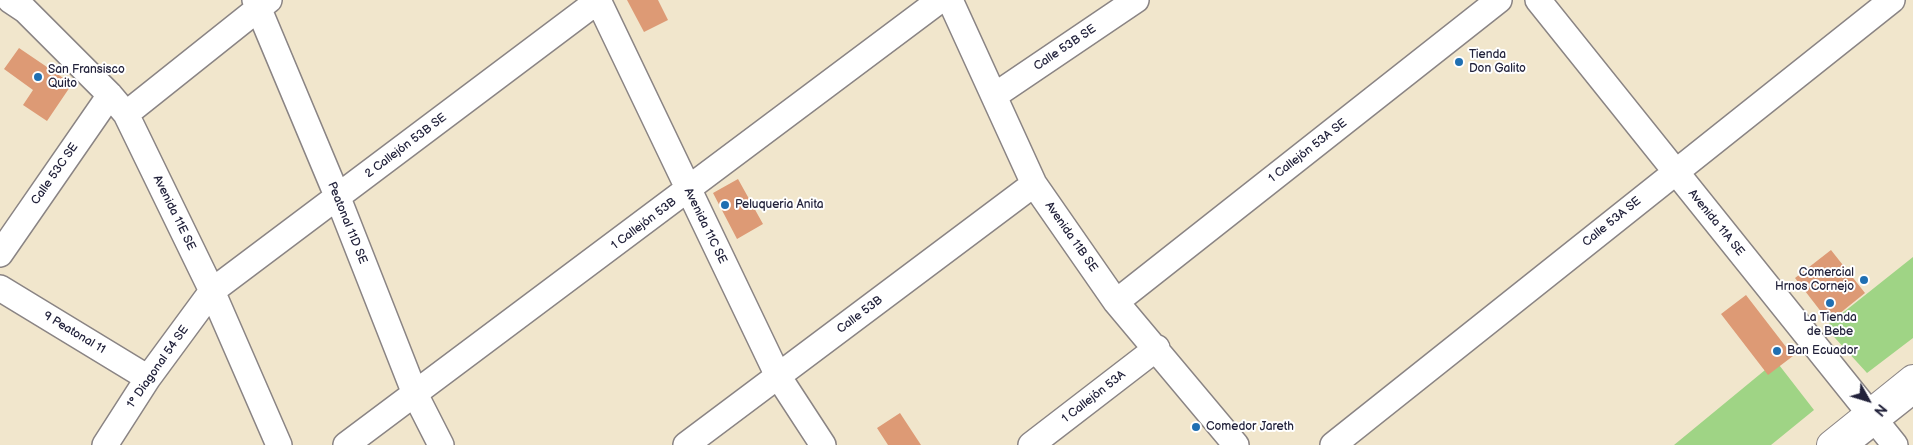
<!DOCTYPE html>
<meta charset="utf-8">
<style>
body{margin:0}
#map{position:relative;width:1913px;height:445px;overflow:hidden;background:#f1e6cc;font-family:"Balsamiq Sans",sans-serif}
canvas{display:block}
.north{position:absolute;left:1843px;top:375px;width:50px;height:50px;-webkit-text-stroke:4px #fff;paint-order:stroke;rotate:129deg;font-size:14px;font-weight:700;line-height:20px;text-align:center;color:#22223b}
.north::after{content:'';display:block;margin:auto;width:18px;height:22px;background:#22223b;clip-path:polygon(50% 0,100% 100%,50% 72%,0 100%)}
</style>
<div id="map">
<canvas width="1913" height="445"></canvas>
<div class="north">N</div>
</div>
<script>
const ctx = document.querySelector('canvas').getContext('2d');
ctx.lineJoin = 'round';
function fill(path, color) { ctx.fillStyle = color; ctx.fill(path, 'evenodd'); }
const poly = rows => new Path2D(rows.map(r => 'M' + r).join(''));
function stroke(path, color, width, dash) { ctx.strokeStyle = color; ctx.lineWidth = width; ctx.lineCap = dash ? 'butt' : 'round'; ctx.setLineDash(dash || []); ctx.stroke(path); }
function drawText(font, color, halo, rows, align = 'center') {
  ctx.font = font + ' "Balsamiq Sans",sans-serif'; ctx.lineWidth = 4; ctx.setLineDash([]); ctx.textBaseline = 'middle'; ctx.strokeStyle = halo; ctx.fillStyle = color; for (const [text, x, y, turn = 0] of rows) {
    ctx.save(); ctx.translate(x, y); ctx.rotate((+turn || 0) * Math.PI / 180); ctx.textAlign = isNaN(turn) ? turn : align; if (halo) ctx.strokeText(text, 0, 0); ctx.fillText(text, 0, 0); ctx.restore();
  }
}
fill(poly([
 [1913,257,1913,338,1867,373,1825,327],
 [1776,361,1814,410,1771,445,1674,445]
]), '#9fd485');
fill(poly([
 [627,0,658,0,668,20,644,32],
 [19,48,72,84,47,121,23,105,33,90,4,69],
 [738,179,763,224,737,239,713,193],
 [1831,250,1865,293,1829,322,1795,278],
 [1746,295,1793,356,1768,375,1721,314],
 [900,413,921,445,888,445,877,428]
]), '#dd9a75');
const lane = poly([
 [1855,445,1913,399]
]);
const street = poly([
 [10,0,25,10,110,95,126,114,212,291,279,445],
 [255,0,338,198,415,394,441,445],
 [598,0,778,376,823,445],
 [950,0,1034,184,1116,302,1236,445],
 [1538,0,1895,445],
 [994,96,1136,0],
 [126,114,269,0],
 [0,254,110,95],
 [0,288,148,378],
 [1116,302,1499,0],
 [105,445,148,378,212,291,599,0],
 [346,445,940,0],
 [686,445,1034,184],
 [1031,445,1157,348],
 [1333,445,1892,0]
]);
const secondary = poly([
 [1831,445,1913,379]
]);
stroke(lane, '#8a8484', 15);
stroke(street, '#8a8484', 28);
stroke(secondary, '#8a8484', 30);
stroke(lane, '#fff', 12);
stroke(street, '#fff', 25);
stroke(secondary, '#fff', 28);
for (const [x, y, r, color] of [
 [1459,62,5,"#1f6fb2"],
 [38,77,5,"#1f6fb2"],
 [725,205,5,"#1f6fb2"],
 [1864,280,5,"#1f6fb2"],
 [1830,303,5,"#1f6fb2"],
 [1777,351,5,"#1f6fb2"],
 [1196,427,5,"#1f6fb2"]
]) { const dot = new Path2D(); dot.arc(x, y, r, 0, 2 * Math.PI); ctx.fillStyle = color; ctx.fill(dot); stroke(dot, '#fff', 2); }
drawText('12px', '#22223b', '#fff', [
 ["Calle 53B SE",1065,48,-34],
 ["2 Callejón 53B SE",406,146,-37],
 ["1 Callejón 53A SE",1308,151,-38],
 ["Calle 53C SE",55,174,-55],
 ["Avenida 11E SE",174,213,64],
 ["Calle 53A SE",1612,222,-39],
 ["Peatonal 11D SE",347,223,68],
 ["Avenida 11A SE",1716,223,51],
 ["1 Callejón 53B",644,224,-37],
 ["Avenida 11C SE",705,226,64],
 ["Avenida 11B SE",1071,237,55],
 ["Calle 53B",860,315,-37],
 ["9 Peatonal 11",74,333,31],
 ["1° Diagonal 54 SE",158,367,-55],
 ["1 Callejón 53A",1094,397,-38]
]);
drawText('12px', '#22223b', '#fff', [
 ["Tienda",1469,55],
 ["Don Galito",1469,69],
 ["San Fransisco",48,70],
 ["Quito",48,84],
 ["Peluqueria Anita",735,205],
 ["Comercial",1854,273,"right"],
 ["Hrnos Cornejo",1854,287,"right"],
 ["La Tienda",1830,318,"center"],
 ["de Bebe",1830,332,"center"],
 ["Ban Ecuador",1787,351],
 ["Comedor Jareth",1206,427]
], 'left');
</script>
